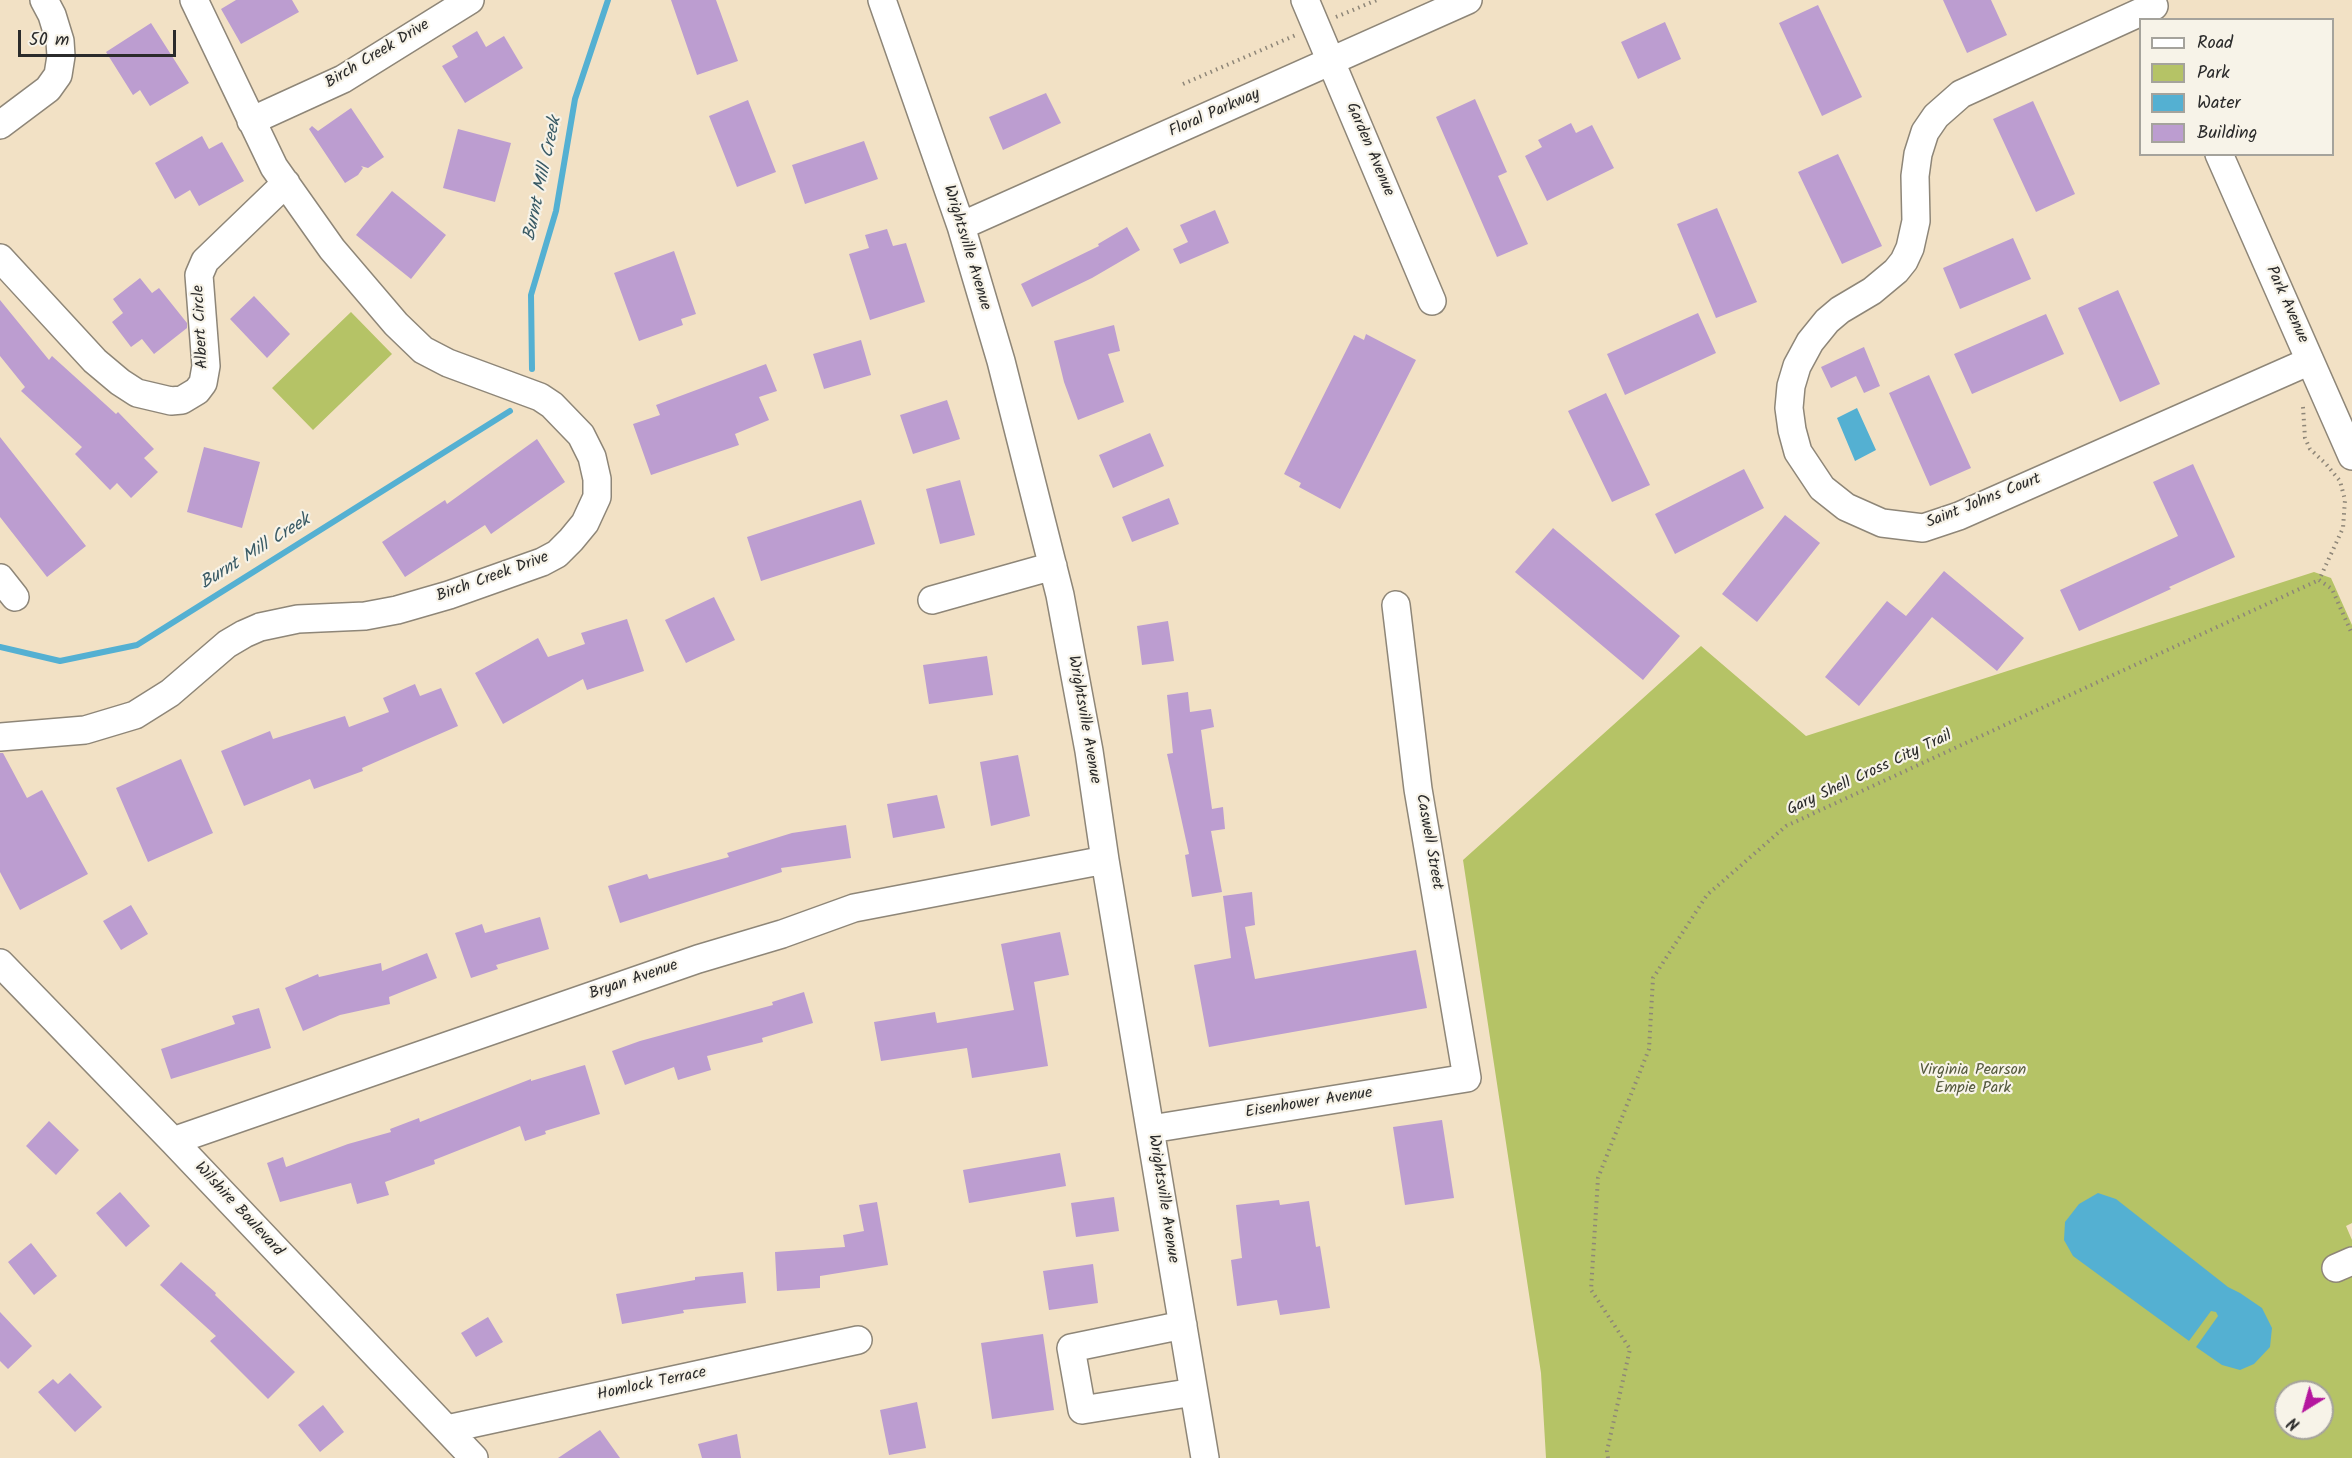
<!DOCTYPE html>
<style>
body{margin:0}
#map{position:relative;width:2352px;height:1458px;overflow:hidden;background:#f2e1c5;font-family:Kalam,sans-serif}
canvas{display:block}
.legend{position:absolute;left:2139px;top:18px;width:195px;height:138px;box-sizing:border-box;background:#f7f3e8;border:2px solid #a5a39c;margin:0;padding:8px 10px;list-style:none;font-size:18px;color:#2b2b2b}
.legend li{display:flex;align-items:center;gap:12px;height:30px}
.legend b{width:30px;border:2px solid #a5a39c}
.north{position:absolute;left:2274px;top:1380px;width:60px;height:60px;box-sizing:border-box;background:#f7f3e8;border:2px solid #a5a39c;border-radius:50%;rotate:217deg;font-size:16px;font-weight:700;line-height:24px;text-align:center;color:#2b2b2b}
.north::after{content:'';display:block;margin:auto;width:21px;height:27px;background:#b5179e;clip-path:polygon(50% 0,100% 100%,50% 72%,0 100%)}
.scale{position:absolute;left:18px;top:30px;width:158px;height:27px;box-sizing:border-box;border:3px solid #2b2b2b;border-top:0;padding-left:8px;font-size:18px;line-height:21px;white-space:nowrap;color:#2b2b2b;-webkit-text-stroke:4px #f7f3e8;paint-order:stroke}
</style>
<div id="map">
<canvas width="2352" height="1458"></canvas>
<ul class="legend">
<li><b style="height:8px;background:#fff"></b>Road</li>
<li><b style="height:16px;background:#b5c366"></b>Park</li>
<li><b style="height:16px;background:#54b0d2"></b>Water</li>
<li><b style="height:16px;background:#bc9dd0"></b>Building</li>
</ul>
<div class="north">N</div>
<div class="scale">50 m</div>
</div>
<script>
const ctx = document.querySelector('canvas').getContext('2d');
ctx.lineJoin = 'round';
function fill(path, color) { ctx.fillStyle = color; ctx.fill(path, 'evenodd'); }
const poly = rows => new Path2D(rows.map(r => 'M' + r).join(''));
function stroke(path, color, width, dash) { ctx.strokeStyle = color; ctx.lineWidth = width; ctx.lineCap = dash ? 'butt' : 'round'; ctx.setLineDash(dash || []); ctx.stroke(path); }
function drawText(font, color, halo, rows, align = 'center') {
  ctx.font = font + ' Kalam,sans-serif'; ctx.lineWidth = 4.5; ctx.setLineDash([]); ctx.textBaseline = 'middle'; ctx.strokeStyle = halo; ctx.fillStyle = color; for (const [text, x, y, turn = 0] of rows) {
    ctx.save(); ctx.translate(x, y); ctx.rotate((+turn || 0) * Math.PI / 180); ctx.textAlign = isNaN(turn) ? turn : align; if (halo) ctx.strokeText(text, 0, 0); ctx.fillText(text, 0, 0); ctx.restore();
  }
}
fill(poly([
 [351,312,392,354,313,430,272,388],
 [2314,572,2331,578,2352,625,2352,1223,2346,1226,2352,1240,2352,1458,1546,1458,1541,1373,1463,860,1701,646,1806,736],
 [2286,1392,2322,1392,2322,1428,2286,1428]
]), '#b5c366');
fill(poly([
 [1857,408,1876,450,1855,461,1837,418],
 [2098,1193,2116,1199,2228,1287,2240,1293,2262,1308,2272,1328,2270,1347,2254,1364,2240,1370,2222,1365,2196,1347,2218,1316,2216,1312,2211,1311,2189,1341,2073,1256,2064,1240,2065,1222,2079,1204]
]), '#54b0d2');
stroke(poly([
 [532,369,531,295,556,211,575,99,608,0],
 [0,647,60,661,137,645,510,411]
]), '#54b0d2', 6);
fill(poly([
 [236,0,292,0,299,12,241,44,221,9],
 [671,0,716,0,738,61,697,75],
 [1943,0,1991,0,2007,35,1967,53],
 [1818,5,1862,97,1822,116,1779,23],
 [1665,22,1681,59,1638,79,1621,42],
 [151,23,189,83,150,106,140,90,133,95,106,52],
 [477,31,486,47,504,36,523,68,465,103,442,66,458,57,452,46],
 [1046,93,1061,123,1003,150,989,117],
 [1475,99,1507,172,1498,176,1528,244,1497,257,1436,117],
 [748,100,776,172,737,187,709,116],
 [2033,101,2075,194,2036,212,1993,119],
 [351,108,384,157,368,168,361,166,363,168,358,175,345,183,309,129,312,126,318,131],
 [1571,123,1576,133,1592,125,1614,168,1547,201,1525,156,1542,147,1538,140],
 [458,129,511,143,495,202,443,188],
 [202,136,209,149,222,142,244,181,199,206,190,190,175,199,155,163],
 [864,141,878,179,805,204,792,165],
 [1838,154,1882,246,1842,264,1798,172],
 [392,191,446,235,411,279,356,235],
 [1717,208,1757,302,1716,318,1677,224],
 [1215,210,1229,243,1180,264,1173,249,1188,242,1180,225],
 [1127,227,1140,250,1092,278,1032,307,1021,284,1099,246,1098,244],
 [887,229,893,246,906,243,925,302,870,320,849,254,869,248,865,235],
 [2013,238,2031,279,1960,309,1943,268],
 [674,251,696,314,681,319,683,325,639,341,614,273],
 [140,278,152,293,159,288,187,323,187,328,154,354,142,339,131,347,112,322,123,313,113,299],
 [2118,290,2160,384,2120,402,2078,308],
 [254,296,290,334,267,358,230,319],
 [0,300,49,360,52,356,116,414,118,412,154,449,144,458,158,472,131,498,117,483,110,490,75,454,82,447,21,391,25,387,0,356],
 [1698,313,1716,353,1625,395,1607,354],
 [2046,314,2064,354,1972,394,1954,354],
 [1114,325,1120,351,1108,354,1124,402,1078,420,1064,382,1054,341],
 [1366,334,1416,360,1340,509,1299,487,1301,483,1284,474,1354,335,1364,340],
 [861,340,871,375,824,389,813,354],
 [1864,347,1880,386,1864,393,1856,376,1831,388,1821,367],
 [766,364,777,391,759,397,769,420,735,434,739,445,651,475,633,424,660,415,656,405],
 [1929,375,1971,468,1930,486,1889,393],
 [1606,393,1650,485,1612,502,1568,411],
 [947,400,960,439,913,454,900,415],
 [1150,433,1164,466,1113,488,1099,455],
 [0,437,86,546,47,577,0,517],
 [537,439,565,482,491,534,485,525,405,577,382,542,445,500,447,504],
 [204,447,260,462,242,528,187,512],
 [2193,464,2235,557,2169,587,2171,589,2079,631,2060,590,2178,536,2153,482],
 [1744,469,1764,508,1675,554,1655,514],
 [960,480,975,535,940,544,926,489],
 [1169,498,1179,524,1132,542,1122,517],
 [861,500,875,544,761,581,747,537],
 [1785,515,1820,543,1757,622,1722,594],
 [1553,528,1680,636,1643,680,1515,572],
 [1944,571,2024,638,1997,671,1932,617,1859,706,1825,677,1887,601,1906,616],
 [714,597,735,640,686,663,665,620],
 [627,619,644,671,587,690,583,679,503,724,475,673,538,638,548,657,585,644,581,633],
 [1168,621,1174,661,1142,665,1137,626],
 [987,656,993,695,929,704,923,665],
 [415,684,420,696,441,688,458,726,362,768,363,771,314,789,310,779,244,806,221,751,270,731,273,739,345,716,349,727,389,712,383,698],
 [1188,692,1190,712,1211,709,1214,727,1201,730,1212,809,1223,807,1225,829,1211,831,1222,892,1192,897,1185,855,1189,854,1167,754,1173,753,1167,695],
 [0,753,3,753,27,798,42,790,88,874,20,910,0,872],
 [1018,755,1030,816,991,826,980,762],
 [181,759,213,833,148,862,116,788],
 [937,795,945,828,893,838,887,804],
 [846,825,851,858,781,868,782,872,620,923,608,886,647,874,649,879,729,857,727,853,792,833],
 [1252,892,1255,925,1245,927,1255,979,1416,950,1427,1008,1209,1047,1194,965,1231,958,1223,896],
 [131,905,148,934,121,950,103,921],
 [540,917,549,949,496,965,498,969,471,978,455,933,482,924,485,933],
 [1060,932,1069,975,1034,982,1048,1066,972,1078,967,1048,881,1061,874,1022,935,1012,937,1023,1014,1010,1001,944],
 [427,953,437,978,389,997,390,1004,340,1015,303,1031,285,988,318,974,319,977,381,963,382,971],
 [804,992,813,1023,762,1038,763,1042,707,1056,711,1070,678,1080,674,1067,625,1085,612,1051,640,1041,773,1005,772,1002],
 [259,1008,271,1048,171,1079,161,1049,235,1024,232,1016],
 [585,1065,600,1114,545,1131,546,1134,525,1141,520,1126,434,1160,435,1164,385,1182,389,1195,357,1204,351,1183,280,1202,267,1163,283,1157,286,1167,348,1144,391,1132,390,1129,419,1118,420,1122,531,1079,531,1081],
 [1442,1120,1454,1198,1405,1205,1393,1127],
 [49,1121,79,1150,56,1175,26,1146],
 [1060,1153,1066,1186,969,1203,963,1170],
 [120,1192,150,1226,126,1247,96,1213],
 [1114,1197,1119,1231,1076,1237,1071,1203],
 [1279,1200,1280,1205,1309,1201,1316,1247,1320,1246,1330,1308,1280,1315,1277,1300,1237,1306,1231,1260,1242,1258,1236,1205],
 [877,1202,888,1265,820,1276,820,1288,777,1291,775,1252,845,1247,843,1235,864,1231,859,1205],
 [31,1243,57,1276,34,1295,8,1262],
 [181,1262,216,1293,215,1295,295,1372,268,1399,210,1341,216,1336,160,1285],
 [1093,1264,1098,1303,1049,1310,1043,1271],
 [743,1272,746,1303,683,1310,684,1313,622,1324,616,1294,695,1280,695,1277],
 [0,1312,32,1346,8,1369,0,1361],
 [488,1317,503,1342,476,1357,461,1333],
 [1043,1334,1054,1410,992,1419,981,1343],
 [70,1373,102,1407,75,1432,38,1392,53,1379,58,1384],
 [917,1402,926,1448,889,1455,880,1410],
 [323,1405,344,1432,320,1452,298,1425],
 [600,1430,620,1458,558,1458],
 [737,1434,741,1458,702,1458,698,1444]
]), '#bc9dd0');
const minor = poly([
 [882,0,961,226,1001,361,1060,595,1089,751,1105,860,1205,1458],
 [1305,0,1432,301],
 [2154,6,1961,94,1936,116,1925,132,1918,154,1915,176,1916,221,1910,248,1904,261,1896,271,1872,291,1840,310,1827,321,1810,342,1797,366,1791,386,1789,408,1792,430,1798,452,1822,488,1846,507,1882,523,1923,528,1959,516,2310,361],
 [251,121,343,79,470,0],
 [0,125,48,89,58,75,61,56,60,41,52,15,44,0],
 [2219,154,2352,456],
 [961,226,1468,0],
 [0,258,95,361,120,382,137,393,171,401,182,400,197,391,203,383,206,366,199,275,205,261,286,183],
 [0,578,15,597],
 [932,600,1053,566],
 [0,737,85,730,135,715,170,693,227,644,244,634,260,627,298,619,365,616,397,610,449,595,542,562,557,554,571,540,585,523,597,497,597,479,592,457,581,435,552,405,540,397,448,363,423,350,396,324,332,249,274,167,194,0],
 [0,963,173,1141,474,1458],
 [1151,1129,1467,1078,1418,789,1396,605],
 [173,1141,698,959,782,934,854,908,1105,860],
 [2336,1268,2352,1261],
 [1183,1325,1071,1348,1082,1410,1194,1392],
 [447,1429,858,1340]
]);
stroke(minor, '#8e8678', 30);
stroke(poly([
 [1336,17,1377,0],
 [1183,84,1296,35],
 [2303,407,2305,438,2310,449,2326,464,2340,481,2345,500,2343,528,2319,580],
 [2319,580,2332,589,2352,634],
 [1608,1458,1607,1451,1630,1349,1591,1290,1598,1178,1649,1049,1653,978,1707,895,1786,826,2319,580]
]), '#8e8678', 4, [1.5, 4.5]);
stroke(minor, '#fff', 27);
drawText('16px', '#2b2b2b', '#f7f3e8', [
 ["Birch Creek Drive",378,55,-31],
 ["Floral Parkway",1215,114,-24],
 ["Garden Avenue",1369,150,67],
 ["Wrightsville Avenue",966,248,73],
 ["Park Avenue",2286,305,66],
 ["Albert Circle",202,327,-93],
 ["Saint Johns Court",1984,502,-22],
 ["Birch Creek Drive",493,578,-20],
 ["Wrightsville Avenue",1083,720,80],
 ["Gary Shell Cross City Trail",1870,774,-25],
 ["Caswell Street",1428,842,80],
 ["Bryan Avenue",634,981,-19],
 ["Eisenhower Avenue",1309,1104,-9],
 ["Wrightsville Avenue",1162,1199,81],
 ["Wilshire Boulevard",238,1210,47],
 ["Homlock Terrace",652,1385,-12]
]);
drawText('16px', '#54593d', '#f7f3e8', [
 ["Virginia Pearson",1973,1071],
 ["Empie Park",1973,1089]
]);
drawText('italic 18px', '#395a65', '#f7f3e8', [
 ["Burnt Mill Creek",544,179,-78],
 ["Burnt Mill Creek",256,553,-32]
]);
</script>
